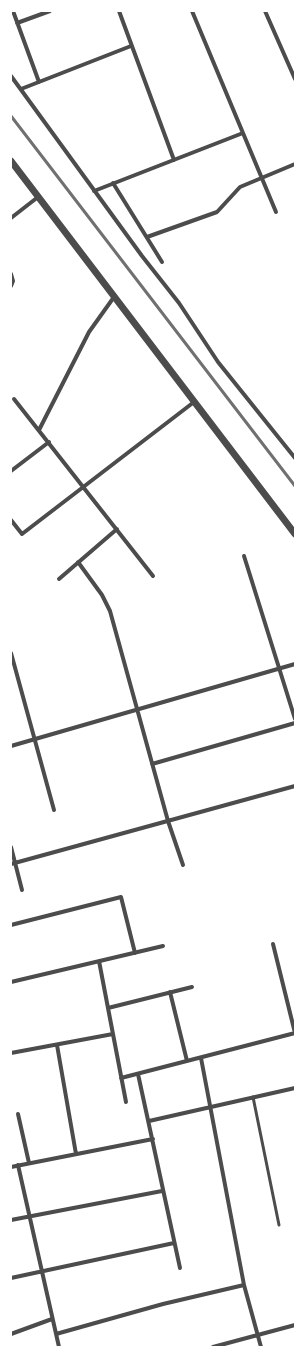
<!DOCTYPE html>
<style>
body{margin:0}
#map{position:relative;width:306px;height:1358px;overflow:hidden;background:#fff;font-family:"Archivo Narrow",sans-serif}
canvas{display:block}
.frame{position:absolute;inset:0;border:12px solid #fff;pointer-events:none}
</style>
<div id="map">
<canvas width="306" height="1358"></canvas>
<div class="frame"></div>
</div>
<script>
const ctx = document.querySelector('canvas').getContext('2d');
ctx.lineJoin = 'round';
const poly = rows => new Path2D(rows.map(r => 'M' + r).join(''));
function stroke(path, color, width, dash) { ctx.strokeStyle = color; ctx.lineWidth = width; ctx.lineCap = dash ? 'butt' : 'round'; ctx.setLineDash(dash || []); ctx.stroke(path); }
stroke(poly([
 [253,1097,279,1225]
]), '#4c4c4c', 3);
stroke(poly([
 [13,11,39,82],
 [119,11,174,160],
 [192,11,276,212],
 [265,11,295,79],
 [17,23,50,11],
 [11,76,142,256,179,303,218,362,295,458],
 [21,89,131,46],
 [113,183,162,262],
 [94,191,243,133],
 [11,218,38,197],
 [147,237,217,212,240,187,295,164],
 [11,274,13,281,11,286],
 [14,399,153,576],
 [39,430,89,332,114,297],
 [11,471,49,442],
 [11,520,22,534,194,402],
 [244,556,295,719],
 [78,562,102,595,110,611,168,821,183,865],
 [59,579,117,529],
 [11,653,54,810],
 [11,746,295,664],
 [152,764,295,723],
 [11,847,22,890],
 [11,864,295,786],
 [11,925,121,897,135,953],
 [273,944,295,1033],
 [99,961,126,1102],
 [11,982,163,946],
 [170,992,187,1061],
 [108,1008,192,987],
 [57,1045,76,1154],
 [11,1053,113,1034],
 [201,1058,244,1285,261,1347],
 [138,1074,180,1268],
 [121,1078,295,1033],
 [18,1114,29,1163],
 [149,1121,295,1088],
 [18,1165,59,1347],
 [11,1167,153,1139],
 [11,1220,162,1191],
 [11,1278,174,1243],
 [11,1334,52,1319],
 [56,1334,163,1304,244,1285],
 [213,1347,295,1325]
]), '#4c4c4c', 4);
stroke(poly([
 [11,161,295,534]
]), '#4c4c4c', 7);
stroke(poly([
 [11,116,295,486]
]), '#707070', 3);
</script>
